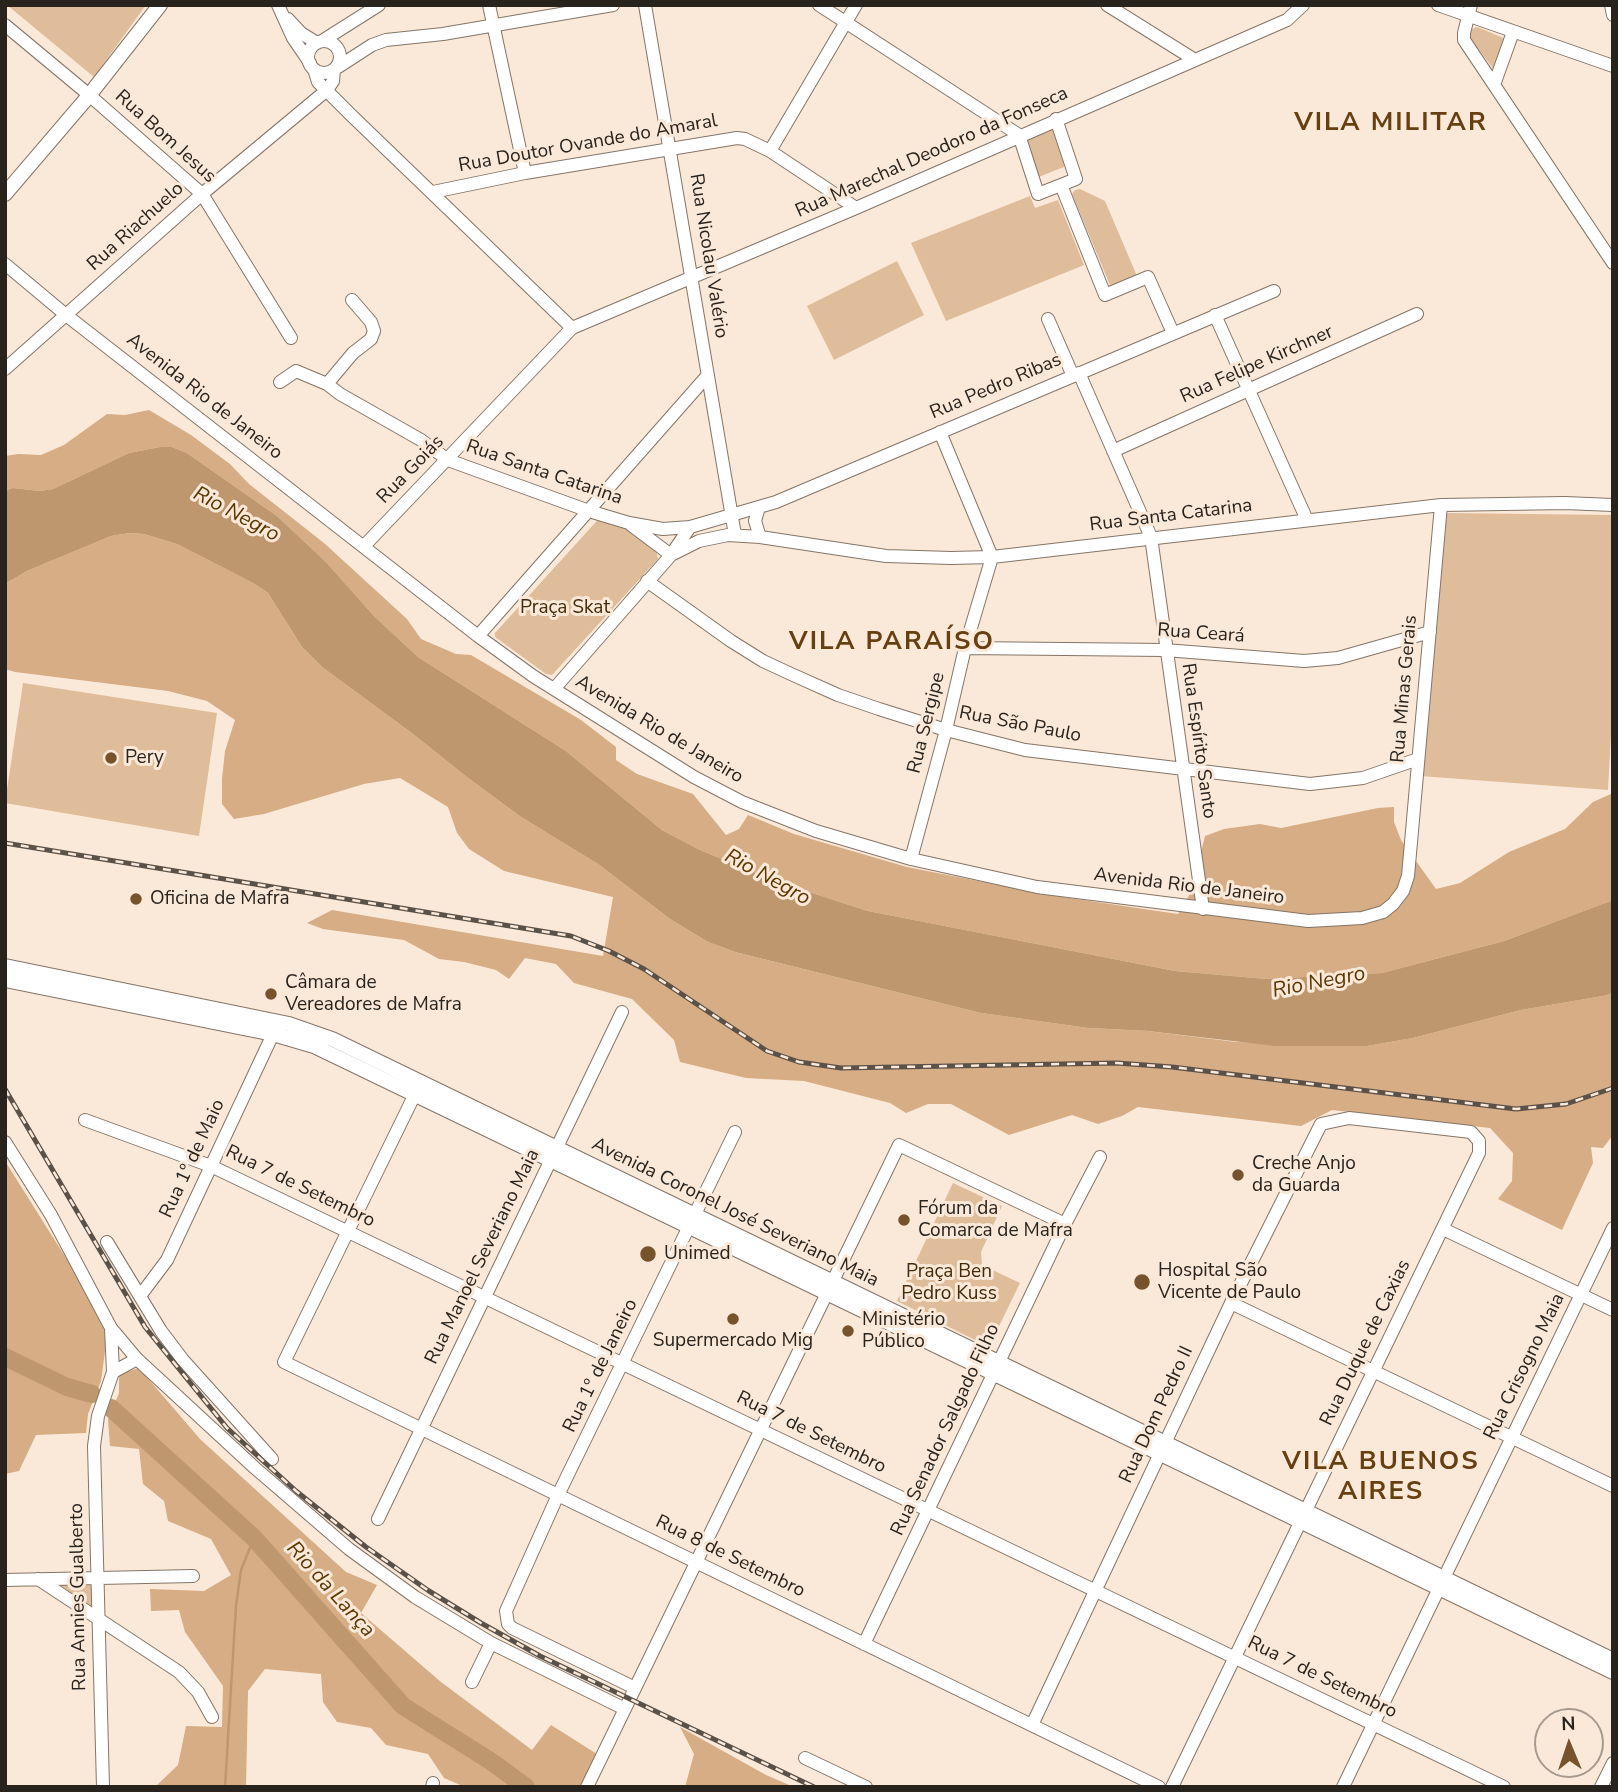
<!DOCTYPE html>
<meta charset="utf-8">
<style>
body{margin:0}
#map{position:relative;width:1618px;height:1792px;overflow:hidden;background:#fae9d9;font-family:"Nunito Sans",sans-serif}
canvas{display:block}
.frame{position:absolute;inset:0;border:7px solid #29231d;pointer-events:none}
.north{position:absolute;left:1534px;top:1708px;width:70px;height:70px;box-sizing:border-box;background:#fae9d9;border:2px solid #a69a8e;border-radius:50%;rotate:358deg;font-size:19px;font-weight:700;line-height:28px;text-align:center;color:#29231d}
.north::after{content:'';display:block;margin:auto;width:24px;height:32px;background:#77532d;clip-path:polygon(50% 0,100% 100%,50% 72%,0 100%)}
</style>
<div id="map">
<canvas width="1618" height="1792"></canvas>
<div class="frame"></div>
<div class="north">N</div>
</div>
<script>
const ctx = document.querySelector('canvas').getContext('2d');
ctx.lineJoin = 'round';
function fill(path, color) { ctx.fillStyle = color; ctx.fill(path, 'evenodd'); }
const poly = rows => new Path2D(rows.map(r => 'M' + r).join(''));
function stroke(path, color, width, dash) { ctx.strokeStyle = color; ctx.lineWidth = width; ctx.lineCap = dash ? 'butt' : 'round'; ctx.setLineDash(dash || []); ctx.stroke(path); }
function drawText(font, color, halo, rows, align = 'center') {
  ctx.font = font + ' "Nunito Sans",sans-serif'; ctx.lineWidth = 6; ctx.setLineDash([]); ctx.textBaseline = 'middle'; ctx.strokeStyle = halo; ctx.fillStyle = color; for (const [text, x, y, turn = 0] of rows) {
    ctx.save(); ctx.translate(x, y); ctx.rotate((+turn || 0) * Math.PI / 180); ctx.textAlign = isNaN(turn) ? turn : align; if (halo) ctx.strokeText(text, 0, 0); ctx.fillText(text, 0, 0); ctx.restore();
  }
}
fill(poly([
 [7,5,146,5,94,77],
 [1477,27,1506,39,1495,71,1470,38,1470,30],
 [1056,127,1069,165,1036,178,1022,138],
 [1080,189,1105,201,1137,276,1112,286,1110,285,1072,194,1075,190],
 [1030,196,1035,208,1058,200,1084,265,946,321,911,243],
 [897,261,924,315,834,360,807,306],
 [604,513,656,550,658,559,552,675,546,674,495,637,495,633],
 [1447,513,1613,515,1613,696,1608,790,1420,776],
 [23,683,217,713,199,836,5,803],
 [953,1183,1002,1206,981,1252,982,1265,1020,1283,989,1347,897,1301],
 [60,1585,91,1585,93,1605,92,1607]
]), '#dfbc9a');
fill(poly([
 [149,410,191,435,230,464,249,484,324,543,407,619,421,639,456,654,471,655,581,720,616,747,616,760,637,774,693,794,726,835,739,829,748,815,794,834,907,867,1049,895,1178,914,1191,892,1205,836,1224,829,1260,824,1281,828,1378,808,1394,807,1394,822,1401,840,1436,889,1460,883,1509,852,1565,829,1593,802,1613,793,1613,900,1504,941,1382,973,1267,979,1175,971,868,911,778,882,700,850,662,830,566,751,418,657,374,616,326,562,277,516,187,453,172,447,160,447,129,453,53,489,40,491,13,488,5,491,5,456,18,454,41,455,64,445,107,414,125,415],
 [130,533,144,534,177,544,253,583,268,593,302,647,322,667,413,734,468,778,521,817,598,864,670,919,708,942,735,952,981,1013,1088,1028,1148,1031,1236,1042,1367,1046,1413,1038,1521,1010,1603,996,1613,993,1613,1135,1603,1148,1591,1147,1593,1163,1562,1230,1498,1199,1512,1181,1513,1153,1490,1128,1332,1110,1301,1126,1138,1107,1122,1116,1098,1124,1072,1115,1009,1135,951,1104,928,1104,906,1113,890,1103,804,1081,746,1078,680,1062,674,1040,632,999,574,983,556,964,525,958,509,979,496,970,464,962,439,959,404,940,323,929,307,923,332,910,603,956,613,897,504,871,469,849,457,833,448,807,400,778,364,784,264,814,234,819,222,804,222,779,225,751,235,720,207,701,168,691,15,672,5,669,5,584,27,571,111,536],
 [5,1161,88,1293,107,1337,101,1381,88,1414,86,1433,36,1435,19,1471,5,1474],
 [139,1368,200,1439,346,1572,377,1585,361,1613,441,1682,532,1750,551,1725,597,1754,581,1787,465,1787,444,1778,428,1754,386,1745,371,1728,337,1722,323,1702,321,1674,265,1669,248,1691,246,1787,155,1787,178,1765,186,1726,222,1727,223,1686,185,1632,179,1610,151,1611,150,1589,204,1591,231,1575,211,1539,168,1521,164,1501,143,1484,139,1449,110,1446,108,1420,119,1393,119,1374],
 [680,1727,766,1775,794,1787,685,1787,694,1754]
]), '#d6ad84');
fill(poly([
 [160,447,172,447,187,453,277,516,326,562,374,616,418,657,566,751,662,830,700,850,778,882,868,911,1175,971,1267,979,1382,973,1504,941,1613,900,1613,993,1603,996,1521,1010,1413,1038,1367,1046,1275,1046,1148,1031,1088,1028,981,1013,735,952,708,942,670,919,598,864,521,817,468,778,413,734,322,667,302,647,268,593,253,583,177,544,144,534,130,533,111,536,27,571,5,584,5,491,13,488,40,491,53,489,129,453]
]), '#bf976e');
stroke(poly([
 [225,1787,236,1606,241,1570,254,1538]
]), '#bf976e', 2.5);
stroke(poly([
 [5,1357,67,1387,92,1394],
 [111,1408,254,1538,403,1706,492,1762,526,1787]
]), '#bf976e', 18);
const minor = poly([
 [278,5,293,38,310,63],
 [489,5,525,173],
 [645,5,735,535],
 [819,5,1019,135,1038,194,1076,179,1056,119],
 [1107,5,1195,60],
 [1438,5,1613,66],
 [1471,5,1464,33,1464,40,1613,263],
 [1611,5,1613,15],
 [288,19,301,33,317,43],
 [5,25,88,94,202,194,291,338],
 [322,41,379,5],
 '308 57a16 16 0 1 1 32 0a16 16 0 1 1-32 0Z',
 [338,67,372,45,386,40,443,34,613,5],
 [314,69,318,82,351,115,572,328],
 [1494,85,1513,32],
 [770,151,856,5],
 [1061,185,1105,295,1148,277,1173,333],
 [433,192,525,173,737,138,745,139,770,151,856,208],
 [5,264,66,315,478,636,533,676,694,777,742,802,816,831,911,859,1037,887,1308,921,1362,918,1383,912,1393,904,1403,891,1408,876,1441,505],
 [352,300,371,322,374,331,371,339,353,353,327,384,340,394,421,440,448,460,589,511,629,523,663,529,690,527,776,502,1274,291],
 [1215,315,1307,520],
 [1048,319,1073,376],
 [5,369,202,194,327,90,333,81,334,70],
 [1079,373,1151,537,1203,909],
 [280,382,296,371,327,384],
 [1113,451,1417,314],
 [759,507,755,521,760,537],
 [631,525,671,555,699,541,728,535,760,537,886,556,951,558,992,557,1441,505,1565,503,1613,505],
 [364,546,572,328,856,208,1287,20,1303,5],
 [647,581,731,641,763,661,791,674,838,695,879,709,946,730,1025,750,1310,784,1363,778,1418,759],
 [478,636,708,375],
 [965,648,1165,650,1304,661,1338,658,1430,632],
 [554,689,671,555,690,527],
 [911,859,946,730,965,648,992,557,940,432],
 [415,1094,284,1362,1159,1787],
 [85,1120,211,1166,1504,1787],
 [5,1142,51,1215,111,1328,137,1359,255,1468,349,1549,415,1597,491,1643,625,1709],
 [1443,1229,1613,1310],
 [107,1242,161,1331,183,1360,272,1459],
 [140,1296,167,1260,273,1034],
 [1231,1303,1613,1486],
 [113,1372,137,1359],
 [378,1519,622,1012],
 [38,1579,179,1672,198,1692,212,1717],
 [5,1580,193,1576],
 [864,1644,1065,1224,1100,1157],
 [472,1682,491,1643],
 [635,1688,512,1628,508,1624,506,1611,558,1495,735,1132],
 [1032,1725,1231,1303,1321,1124,1349,1118,1471,1132,1479,1141,1479,1153,1172,1787],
 [805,1758,866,1787],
 [103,1787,94,1446,98,1416,113,1372,111,1328],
 [432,1787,433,1783],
 [587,1787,899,1145,1065,1224],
 [1343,1787,1613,1228],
 [1601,1787,1613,1763]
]);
const major = poly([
 [5,194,87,98,160,5],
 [5,966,289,1024,332,1039,1613,1660],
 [5,980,273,1034,314,1046,1613,1672]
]);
stroke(minor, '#847567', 14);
stroke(major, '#847567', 16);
stroke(minor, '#fff', 12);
stroke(major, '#fff', 14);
const rail = poly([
 [5,843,571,936,609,951,644,969,767,1051,799,1062,841,1068,1117,1063,1172,1067,1516,1109,1566,1104,1613,1088],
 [5,1089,145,1327,227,1428,296,1491,366,1547,429,1591,481,1623,540,1656,814,1787]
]);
stroke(rail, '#5a5149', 5);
stroke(rail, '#fae9d9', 2.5, [8]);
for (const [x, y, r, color] of [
 [111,758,7,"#77532d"],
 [136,899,7,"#77532d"],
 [271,994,7,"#77532d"],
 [1238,1175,7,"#77532d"],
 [904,1220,7,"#77532d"],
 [648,1254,9,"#77532d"],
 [1142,1282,9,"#77532d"],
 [733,1319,7,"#77532d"],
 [848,1331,7,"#77532d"]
]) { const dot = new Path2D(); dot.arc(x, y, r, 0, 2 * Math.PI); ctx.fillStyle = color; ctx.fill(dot); stroke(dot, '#fae9d9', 2.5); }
drawText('19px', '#29231d', '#fae9d9', [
 ["Rua Bom Jesus",165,137,42],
 ["Rua Doutor Ovande do Amaral",588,144,-10],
 ["Rua Marechal Deodoro da Fonseca",932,153,-24],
 ["Rua Riachuelo",136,227,-42],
 ["Rua Nicolau Valério",708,256,81],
 ["Rua Felipe Kirchner",1257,365,-24],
 ["Rua Pedro Ribas",996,387,-23],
 ["Avenida Rio de Janeiro",204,397,38],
 ["Rua Goiás",411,470,-46],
 ["Rua Santa Catarina",544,473,19],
 ["Rua Santa Catarina",1171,516,-7],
 ["Rua Ceará",1201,634,4],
 ["Rua Minas Gerais",1405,689,-85],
 ["Rua Sergipe",927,723,-76],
 ["Rua São Paulo",1020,725,11],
 ["Avenida Rio de Janeiro",659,730,31],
 ["Rua Espírito Santo",1198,741,82],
 ["Avenida Rio de Janeiro",1189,887,7],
 ["Rua 1º de Maio",193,1159,-65],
 ["Rua 7 de Setembro",300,1187,26],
 ["Avenida Coronel José Severiano Maia",735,1213,26],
 ["Rua Manoel Severiano Maia",483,1257,-64],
 ["Rua Duque de Caxias",1366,1343,-64],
 ["Rua 1º de Janeiro",601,1366,-64],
 ["Rua Crisogno Maia",1525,1367,-64],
 ["Rua Dom Pedro II",1157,1415,-65],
 ["Rua Senador Salgado Filho",946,1430,-65],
 ["Rua 7 de Setembro",811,1433,26],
 ["Rua 8 de Setembro",730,1557,26],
 ["Rua Annies Gualberto",79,1597,-91],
 ["Rua 7 de Setembro",1322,1678,26]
]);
drawText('19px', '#452908', '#fae9d9', [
 ["Praça Skat",565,608],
 ["Praça Ben",949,1272],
 ["Pedro Kuss",949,1294]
]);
drawText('19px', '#29231d', '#fae9d9', [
 ["Pery",125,758],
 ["Oficina de Mafra",150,899],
 ["Câmara de",285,983],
 ["Vereadores de Mafra",285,1005],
 ["Creche Anjo",1252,1164],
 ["da Guarda",1252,1186],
 ["Fórum da",918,1209],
 ["Comarca de Mafra",918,1231],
 ["Unimed",664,1254],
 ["Hospital São",1158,1271],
 ["Vicente de Paulo",1158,1293],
 ["Ministério",862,1320],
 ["Público",862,1342],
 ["Supermercado Mig",733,1341,"center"]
], 'left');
drawText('italic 21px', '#5d3601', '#fae9d9', [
 ["Rio Negro",236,515,28],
 ["Rio Negro",767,878,29],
 ["Rio Negro",1319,983,-11],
 ["Rio da Lança",330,1590,48]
]);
ctx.letterSpacing = '2px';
drawText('bold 26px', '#674012', '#fae9d9', [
 ["VILA MILITAR",1391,124],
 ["VILA PARAÍSO",892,643],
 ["VILA BUENOS",1381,1463],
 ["AIRES",1381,1493]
]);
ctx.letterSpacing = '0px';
</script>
